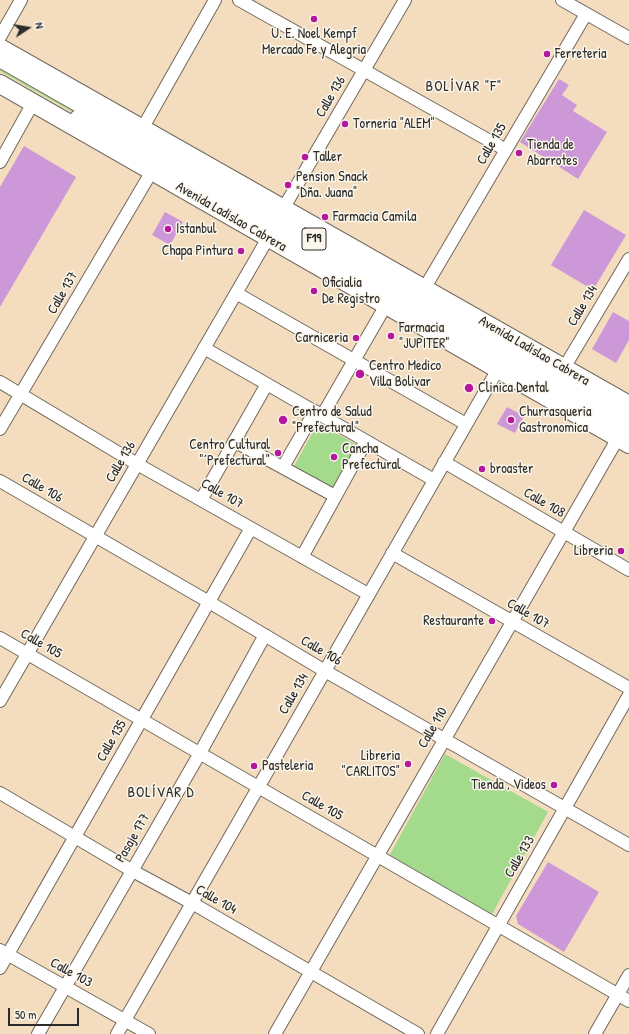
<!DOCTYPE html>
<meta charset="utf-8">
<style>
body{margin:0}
#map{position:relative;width:629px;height:1034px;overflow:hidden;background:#f4dcbe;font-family:"Patrick Hand",sans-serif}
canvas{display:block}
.north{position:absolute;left:8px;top:8px;width:40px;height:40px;-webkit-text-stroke:3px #fbf7ec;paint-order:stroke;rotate:78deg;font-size:11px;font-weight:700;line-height:16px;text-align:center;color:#2b2b2b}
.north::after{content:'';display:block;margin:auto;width:14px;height:18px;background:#2b2b2b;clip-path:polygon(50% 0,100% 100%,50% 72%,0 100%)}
.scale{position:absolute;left:8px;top:1008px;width:71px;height:18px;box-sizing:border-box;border:2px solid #2b2b2b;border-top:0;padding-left:5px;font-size:12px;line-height:14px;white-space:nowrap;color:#2b2b2b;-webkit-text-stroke:3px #fbf7ec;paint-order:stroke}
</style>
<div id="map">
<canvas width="629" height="1034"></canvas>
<div class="north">N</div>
<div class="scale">50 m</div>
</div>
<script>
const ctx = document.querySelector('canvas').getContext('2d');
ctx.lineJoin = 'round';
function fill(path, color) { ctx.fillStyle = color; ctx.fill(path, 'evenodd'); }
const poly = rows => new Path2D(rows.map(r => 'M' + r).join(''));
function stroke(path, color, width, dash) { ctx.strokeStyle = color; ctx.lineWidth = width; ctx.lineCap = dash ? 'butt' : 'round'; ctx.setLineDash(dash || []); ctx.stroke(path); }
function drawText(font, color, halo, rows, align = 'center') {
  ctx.font = font + ' "Patrick Hand",sans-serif'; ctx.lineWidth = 3; ctx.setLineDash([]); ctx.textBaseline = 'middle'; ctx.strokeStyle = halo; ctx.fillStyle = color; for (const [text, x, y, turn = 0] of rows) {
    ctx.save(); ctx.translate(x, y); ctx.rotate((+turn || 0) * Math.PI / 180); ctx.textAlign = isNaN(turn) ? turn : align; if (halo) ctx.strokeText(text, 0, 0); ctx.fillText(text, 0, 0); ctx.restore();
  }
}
fill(poly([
 [0,64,122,140,0,71],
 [318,423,359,446,334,491,293,468],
 [445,754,548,812,491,916,388,858]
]), '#a3da8b');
fill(poly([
 [559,79,569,85,562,95,577,105,573,111,607,132,578,179,520,142],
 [24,146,76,177,0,307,0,187],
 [584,210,626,235,593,290,551,265],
 [165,212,183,222,170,245,152,235],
 [613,312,629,321,629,340,616,363,592,349],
 [507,407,524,416,515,433,497,424],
 [548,862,599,892,564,952,518,924,516,916]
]), '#cd98d7');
const minor = poly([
 [239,0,506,150],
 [562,0,629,38],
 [0,37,21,0],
 [142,129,215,0],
 [0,162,33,103],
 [283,209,405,0],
 [424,289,586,14],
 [236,293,466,424],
 [204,348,434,480],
 [564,368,629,259],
 [0,382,137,464,368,594],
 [322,416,386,305],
 [0,429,152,171],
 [234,441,335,496],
 [444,462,629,570],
 [283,467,315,411],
 [0,481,209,602,325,671,629,845],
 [201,500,267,384],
 [392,553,629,688],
 [302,557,366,441],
 [0,638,629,1001],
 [0,701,268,238],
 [0,793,131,870,192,903,418,1034],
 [0,950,149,1034],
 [0,968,251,528],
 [38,1034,200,753,265,635],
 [117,1034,498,369],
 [275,1034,618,438],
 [437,1034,629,695],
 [595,1034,629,975]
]);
const major = poly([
 [0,59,629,418],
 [78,118,629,431]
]);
const highway = poly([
 [0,48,629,405],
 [0,84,629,444]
]);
stroke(minor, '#71695e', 14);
stroke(major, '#71695e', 18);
stroke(highway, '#71695e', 20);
stroke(minor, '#fff', 12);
stroke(major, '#fff', 16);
stroke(highway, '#fff', 18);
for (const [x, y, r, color] of [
 [314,19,4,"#b5179e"],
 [547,54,4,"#b5179e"],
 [345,124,4,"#b5179e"],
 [519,153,4,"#b5179e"],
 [305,157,4,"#b5179e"],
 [288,185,4,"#b5179e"],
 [325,217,4,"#b5179e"],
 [168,229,4,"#b5179e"],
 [241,251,4,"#b5179e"],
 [314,291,4,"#b5179e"],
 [391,336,4,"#b5179e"],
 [356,338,4,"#b5179e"],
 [360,374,5,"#b5179e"],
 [469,388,5,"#b5179e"],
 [283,420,5,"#b5179e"],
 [511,420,4,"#b5179e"],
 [278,453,4,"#b5179e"],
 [334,457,4,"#b5179e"],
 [482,469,4,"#b5179e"],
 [621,551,4,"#b5179e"],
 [492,621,4,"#b5179e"],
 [408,764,4,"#b5179e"],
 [254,766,4,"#b5179e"],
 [554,785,4,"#b5179e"]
]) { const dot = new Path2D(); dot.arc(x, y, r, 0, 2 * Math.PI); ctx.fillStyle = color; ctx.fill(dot); stroke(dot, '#fbf7ec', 1.5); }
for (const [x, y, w] of [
 [314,239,24]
]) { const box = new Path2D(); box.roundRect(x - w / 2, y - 11, w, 22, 3); ctx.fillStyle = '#fbf7ec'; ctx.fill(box); stroke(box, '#2b2b2b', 1); }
drawText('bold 13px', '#2b2b2b', null, [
 ["F19",314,239]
]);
drawText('14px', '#2b2b2b', '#fbf7ec', [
 ["U. E. Noel Kempf",314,34,"center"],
 ["Mercado Fe y Alegria",314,50,"center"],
 ["Ferreteria",555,54],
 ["Torneria \"ALEM\"",353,124],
 ["Tienda de",527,145],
 ["Abarrotes",527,161],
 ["Taller",313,157],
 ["Pension Snack",296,177],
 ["\"Dña. Juana\"",296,193],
 ["Farmacia Camila",333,217],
 ["Istanbul",176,229],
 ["Chapa Pintura",233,251,"right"],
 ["Oficialia",322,283],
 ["De Registro",322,299],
 ["Farmacia",399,328],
 ["\"JUPITER\"",399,344],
 ["Carniceria",348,338,"right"],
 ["Centro Medico",369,366],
 ["Villa Bolivar",369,382],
 ["Clinica Dental",478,388],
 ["Centro de Salud",292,412],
 ["\"Prefectural\"",292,428],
 ["Churrasqueria",519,412],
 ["Gastronomica",519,428],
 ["Centro Cultural",270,445,"right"],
 ["\"´Prefectural\"",270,461,"right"],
 ["Cancha",342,449],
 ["Prefectural",342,465],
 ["broaster",490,469],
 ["Libreria",613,551,"right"],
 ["Restaurante",484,621,"right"],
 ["Libreria",400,756,"right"],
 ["\"CARLITOS\"",400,772,"right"],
 ["Pasteleria",262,766],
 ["Tienda , Videos",546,785,"right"]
], 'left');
drawText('14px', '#2b2b2b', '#fbf7ec', [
 ["Calle 136",331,97,-60],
 ["Calle 135",492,144,-60],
 ["Avenida Ladislao Cabrera",231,217,30],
 ["Calle 137",63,293,-60],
 ["Calle 134",583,306,-59],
 ["Avenida Ladislao Cabrera",534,351,30],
 ["Calle 136",121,462,-60],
 ["Calle 106",42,488,30],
 ["Calle 107",222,494,30],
 ["Calle 108",544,503,30],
 ["Calle 107",528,614,30],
 ["Calle 105",41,644,30],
 ["Calle 106",321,651,30],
 ["Calle 134",294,694,-60],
 ["Calle 110",433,728,-60],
 ["Calle 135",112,741,-60],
 ["Calle 105",322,806,30],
 ["Pasaje 177",133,838,-60],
 ["Calle 133",520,857,-60],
 ["Calle 104",216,900,30],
 ["Calle 103",71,973,29]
]);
ctx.letterSpacing = '1px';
drawText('15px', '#2b2b2b', '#fbf7ec', [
 ["BOLÍVAR \"F\"",464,87],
 ["BOLÍVAR D",161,793]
]);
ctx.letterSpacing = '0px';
</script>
